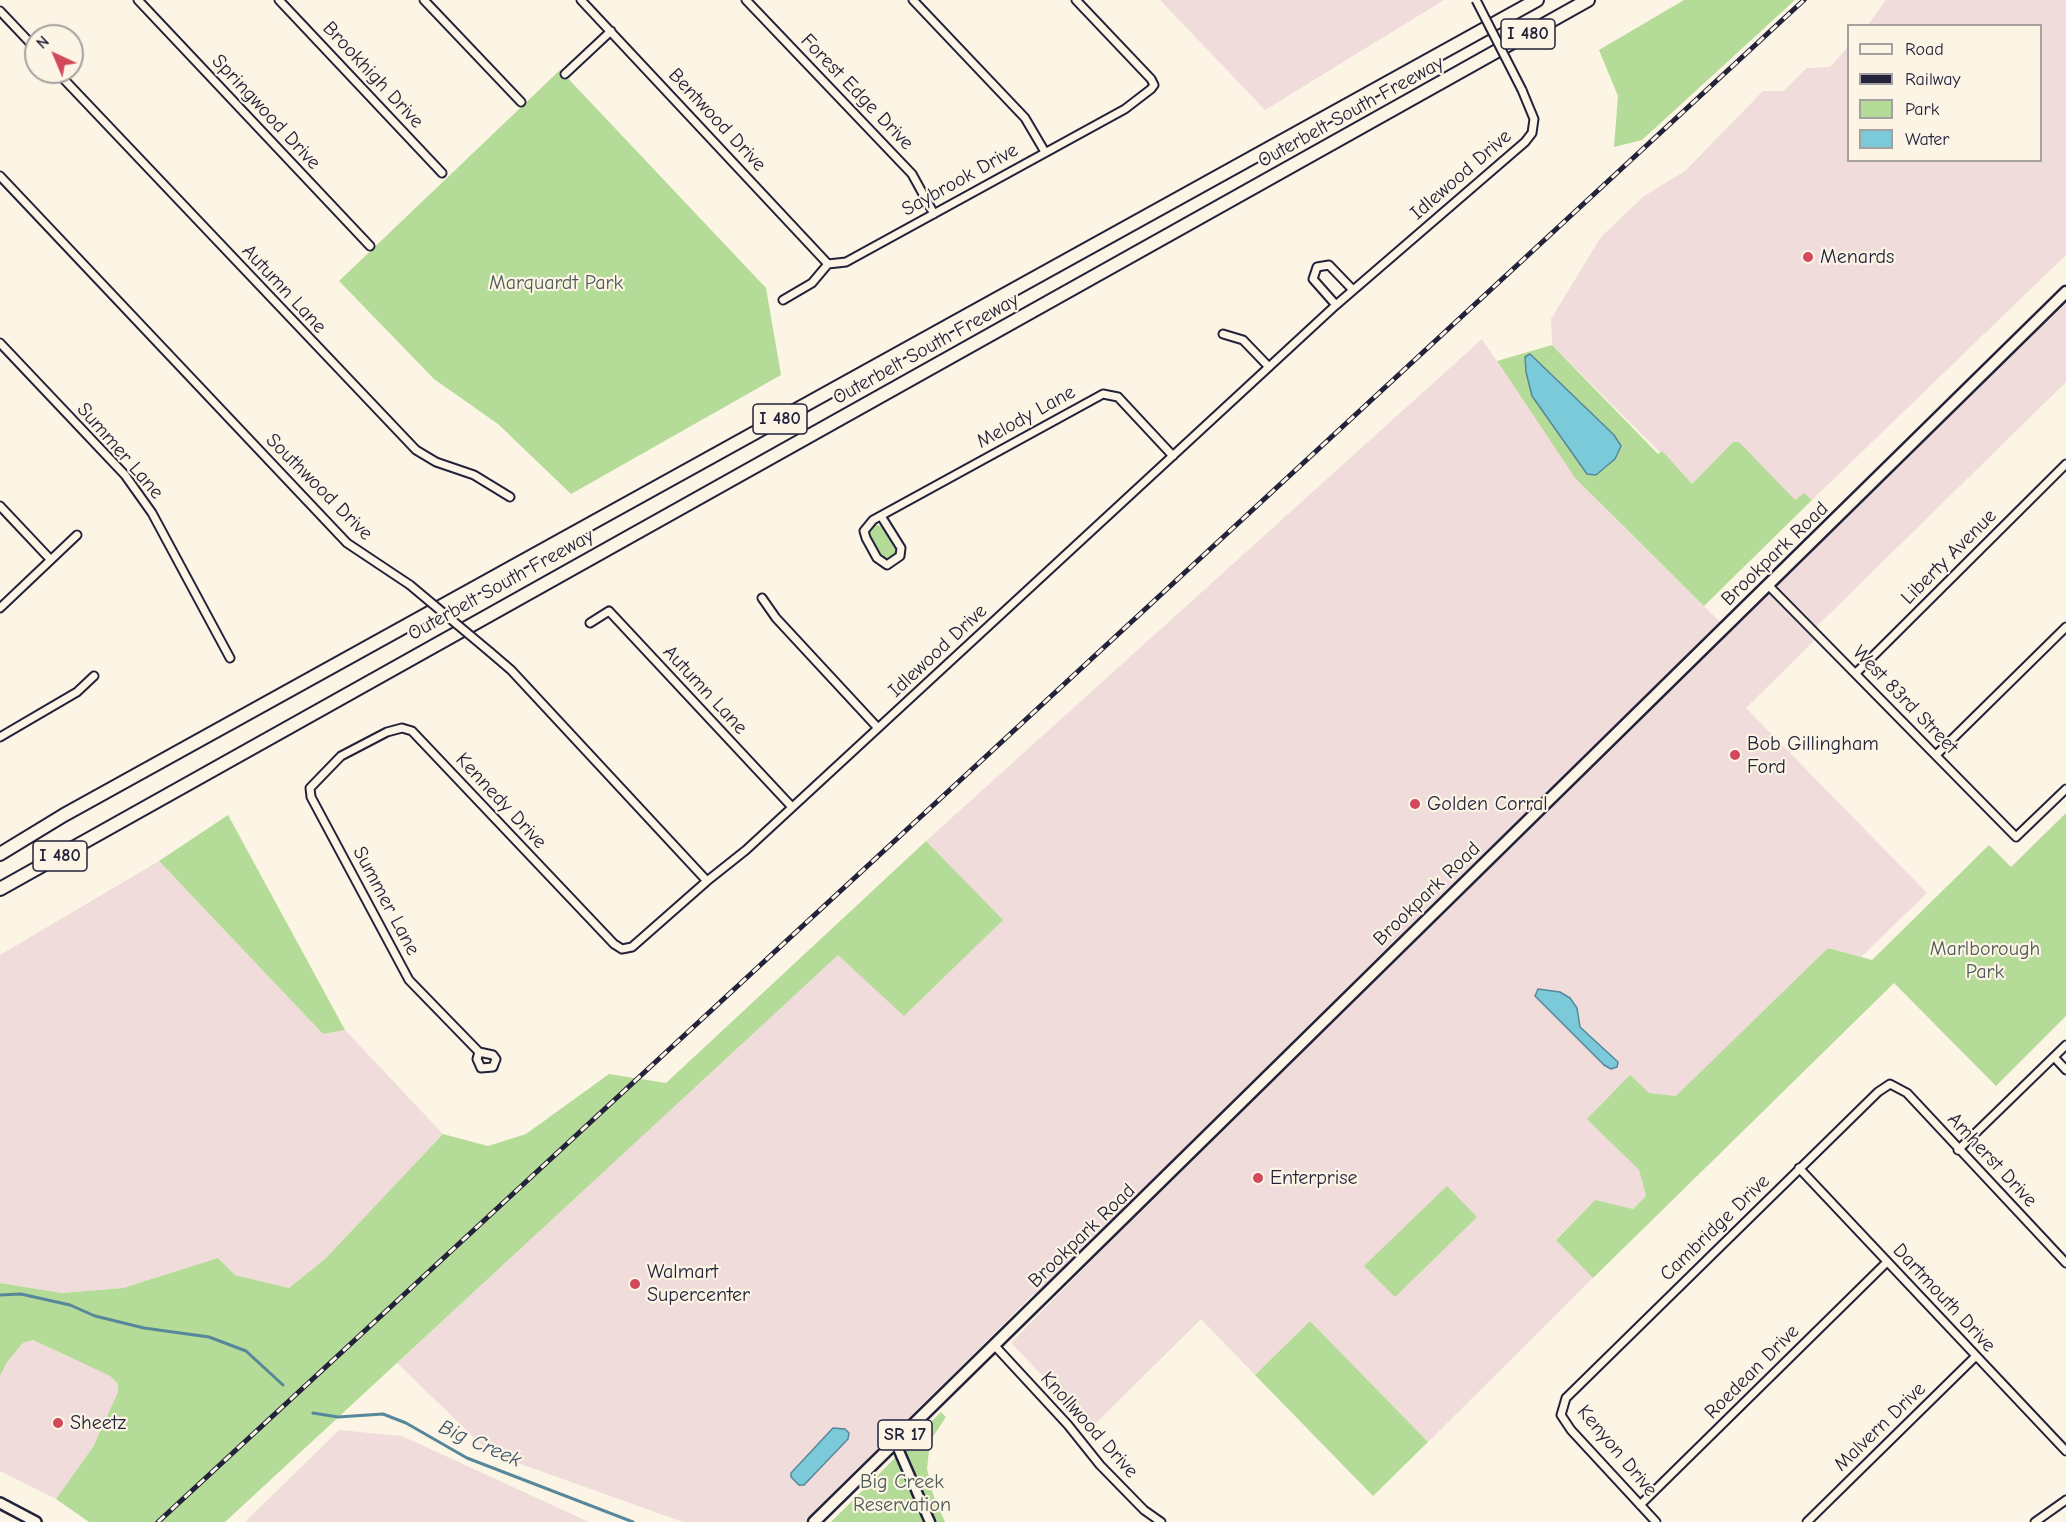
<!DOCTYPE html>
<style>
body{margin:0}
#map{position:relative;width:2066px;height:1522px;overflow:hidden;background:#fcf5e5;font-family:"Comic Neue",sans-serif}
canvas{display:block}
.legend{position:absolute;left:1847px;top:24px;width:195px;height:138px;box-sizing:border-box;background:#fcf5e5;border:2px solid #a5a1a1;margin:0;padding:8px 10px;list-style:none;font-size:18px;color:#22223b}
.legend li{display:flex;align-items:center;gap:12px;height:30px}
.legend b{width:30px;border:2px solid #a5a1a1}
.north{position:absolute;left:24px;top:24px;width:60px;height:60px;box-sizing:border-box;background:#fcf5e5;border:2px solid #a5a1a1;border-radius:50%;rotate:316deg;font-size:16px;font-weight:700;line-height:24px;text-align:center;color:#22223b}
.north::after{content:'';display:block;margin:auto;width:21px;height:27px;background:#d1495b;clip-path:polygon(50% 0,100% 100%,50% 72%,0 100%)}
</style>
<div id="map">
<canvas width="2066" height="1522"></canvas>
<ul class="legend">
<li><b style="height:8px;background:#fcf5e5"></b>Road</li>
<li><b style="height:8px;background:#22223b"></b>Railway</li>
<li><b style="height:16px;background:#b4db97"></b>Park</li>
<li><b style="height:16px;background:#7bcad9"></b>Water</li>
</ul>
<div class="north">N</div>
</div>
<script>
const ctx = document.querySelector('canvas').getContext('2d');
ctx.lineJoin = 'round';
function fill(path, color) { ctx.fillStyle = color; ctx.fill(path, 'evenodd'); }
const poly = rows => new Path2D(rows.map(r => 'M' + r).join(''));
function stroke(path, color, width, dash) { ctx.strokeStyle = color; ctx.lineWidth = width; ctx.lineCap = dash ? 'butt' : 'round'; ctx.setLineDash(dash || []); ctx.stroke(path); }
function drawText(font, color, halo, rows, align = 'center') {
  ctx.font = font + ' "Comic Neue",sans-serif'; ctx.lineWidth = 4.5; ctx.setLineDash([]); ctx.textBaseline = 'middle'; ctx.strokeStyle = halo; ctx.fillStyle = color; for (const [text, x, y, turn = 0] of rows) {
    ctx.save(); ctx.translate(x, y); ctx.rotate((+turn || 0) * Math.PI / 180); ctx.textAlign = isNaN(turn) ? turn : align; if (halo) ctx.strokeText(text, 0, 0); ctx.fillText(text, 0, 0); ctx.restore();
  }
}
fill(poly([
 [1160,0,1444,0,1265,110],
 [1886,0,2066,0,2066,255,1812,500,1804,493,1795,500,1733,442,1692,484,1552,345,1551,319,1601,237,1644,196,1685,171,1763,91,1784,91,1807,68,1830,67,1848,47,1848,160,2040,160,2040,26,1868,25],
 [2066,300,2066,382,1813,630,1819,636,1746,708,1927,893,1861,957,1828,948,1676,1097,1649,1093,1594,1114,1588,1119,1639,1170,1646,1196,1633,1209,1595,1200,1556,1239,1593,1278,1428,1442,1310,1321,1255,1375,1201,1319,1092,1427,1011,1343,1169,1181],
 [1482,339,1575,478,1720,622,1037,1297,1034,1294,804,1522,683,1522,490,1453,397,1363,838,954,905,1015,1002,920,926,841],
 [159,861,323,1034,345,1030,443,1134,325,1259,289,1288,235,1275,218,1258,123,1288,62,1293,0,1283,0,955],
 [33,1340,110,1376,118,1384,118,1392,93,1447,56,1499,0,1471,0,1376,7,1362,23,1343],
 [339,1430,402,1436,589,1522,245,1522]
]), '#f0dcda');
fill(poly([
 [1684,0,1795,0,1642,140,1614,147,1618,96,1599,50],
 [560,70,766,288,781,375,571,494,498,424,434,379,339,281],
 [1552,345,1658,454,1662,451,1692,484,1733,442,1739,442,1795,500,1804,493,1812,500,1704,606,1575,478,1497,361],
 [875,524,883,527,896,551,894,557,887,562,880,558,869,538,869,527],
 [2066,813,2066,1016,1996,1086,1894,983,1593,1278,1556,1240,1595,1200,1633,1209,1646,1196,1639,1170,1587,1119,1630,1075,1649,1093,1676,1096,1828,948,1872,960,1989,845,2011,867],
 [228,815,345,1030,323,1034,159,861],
 [926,841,1003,920,904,1016,838,955,225,1522,89,1522,56,1499,93,1447,118,1392,118,1384,110,1376,33,1340,23,1343,7,1362,0,1376,0,1283,62,1293,123,1288,218,1258,235,1275,289,1288,325,1259,443,1134,488,1146,526,1134,609,1074,666,1083],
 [1447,1186,1477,1217,1395,1297,1364,1266],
 [1310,1321,1428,1442,1373,1496,1255,1375],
 [941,1412,946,1417,930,1441,927,1469,933,1494,945,1522,831,1522]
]), '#b4db97');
const water = poly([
 [1530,354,1614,435,1621,446,1615,459,1596,475,1587,474,1532,396,1526,372,1525,357,1530,354],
 [1538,989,1560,992,1570,998,1577,1008,1580,1027,1618,1062,1617,1067,1611,1069,1604,1065,1535,996,1538,989],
 [833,1428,845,1429,849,1433,848,1439,804,1485,799,1485,791,1477,791,1473,833,1428]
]);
fill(water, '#7bcad9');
stroke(water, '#57879a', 1.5);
stroke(poly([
 [0,1295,21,1294,70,1305,95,1316,144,1328,209,1337,246,1351,283,1385],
 [313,1413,338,1417,383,1414,406,1423,467,1458,633,1522]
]), '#57879a', 3);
const minor = poly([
 [138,0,370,246],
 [279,0,442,173],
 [424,0,521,102],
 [581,0,828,264],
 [746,0,912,174,934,214],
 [913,0,1025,118,1045,152],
 [0,11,36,49],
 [57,72,416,450,436,462,474,475,510,497],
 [565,74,611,31],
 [0,176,347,543,410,585],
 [783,300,812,283,828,264,846,262,1125,109,1151,89,1154,85,1151,79,1076,0],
 [1336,305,1313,279,1317,267,1329,265,1353,290],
 [1223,334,1243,340,1269,367],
 [0,343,125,475,152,513,230,658],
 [0,506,50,559],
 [881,516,901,548,900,556,887,565,877,558,866,538,864,531,873,520,1103,394,1118,397,1173,456],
 [1768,585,2016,837,2066,789],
 [762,598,776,618,878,728],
 [0,608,77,535],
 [590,623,609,611,792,807],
 [490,652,511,670,707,881],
 [1856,673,2066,464],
 [0,737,77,692,94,676],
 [1936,755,2066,627],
 [479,1052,477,1059,481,1068,493,1067,496,1059,493,1055,479,1052,409,980,311,797,310,788,341,756,387,732,402,728,412,731,614,944,622,949,632,947,707,881,746,850,1336,305,1525,142,1532,133,1534,119,1522,90],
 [2054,1057,2066,1070],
 [1958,1150,2066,1045],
 [1799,1168,2066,1451],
 [995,1346,1068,1425,1100,1465,1144,1510,1161,1522],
 [1640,1505,1887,1262],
 [1656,1522,1571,1430,1561,1415,1566,1398,1878,1092,1890,1084,1907,1093,2066,1263],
 [1807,1522,1976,1356],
 [2035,1522,2066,1500]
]);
const tertiary = poly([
 [896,1444,930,1522]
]);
const secondary = poly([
 [0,1503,36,1522]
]);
const primary = poly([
 [814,1522,2066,292]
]);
const motorway = poly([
 [0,854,64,815,1537,0],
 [0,889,1588,0]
]);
stroke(minor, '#22223b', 11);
stroke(tertiary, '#22223b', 13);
stroke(secondary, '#22223b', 14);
stroke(primary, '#22223b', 15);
stroke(motorway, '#22223b', 16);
stroke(minor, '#fcf5e5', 7);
stroke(tertiary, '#fcf5e5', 8);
stroke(secondary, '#fcf5e5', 9);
stroke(primary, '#fcf5e5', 10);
stroke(motorway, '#fcf5e5', 12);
const rail = poly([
 [158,1522,1804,0]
]);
stroke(rail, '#22223b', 5);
stroke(rail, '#fcf5e5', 3, [9]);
const minorBridge = poly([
 [1476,0,1522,90],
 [410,585,490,652]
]);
stroke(minorBridge, '#22223b', 11, []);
stroke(minorBridge, '#fcf5e5', 7);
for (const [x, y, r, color] of [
 [1808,257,6,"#d1495b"],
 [1735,755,6,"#d1495b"],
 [1415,804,6,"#d1495b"],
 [1258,1178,6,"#d1495b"],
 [635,1284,6,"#d1495b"],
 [58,1423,6,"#d1495b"]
]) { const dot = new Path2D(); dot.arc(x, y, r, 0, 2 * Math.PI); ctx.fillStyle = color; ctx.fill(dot); stroke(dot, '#fcf5e5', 2); }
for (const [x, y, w] of [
 [1528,34,54],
 [780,419,54],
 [60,856,54],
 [905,1435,54]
]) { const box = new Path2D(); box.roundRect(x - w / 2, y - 15, w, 30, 4.5); ctx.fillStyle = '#fcf5e5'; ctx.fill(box); stroke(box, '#22223b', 1.5); }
drawText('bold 18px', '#22223b', null, [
 ["I 480",1528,34],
 ["I 480",780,419],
 ["I 480",60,856],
 ["SR 17",905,1435]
]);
drawText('20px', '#22223b', '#fcf5e5', [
 ["Brookhigh Drive",373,75,47],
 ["Forest Edge Drive",857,92,46],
 ["Springwood Drive",266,112,47],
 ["Outerbelt South Freeway",1351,112,-29],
 ["Bentwood Drive",717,120,47],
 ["Idlewood Drive",1461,175,-41],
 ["Saybrook Drive",960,180,-29],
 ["Autumn Lane",284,289,47],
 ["Outerbelt South Freeway",926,349,-29],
 ["Melody Lane",1026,417,-29],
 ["Summer Lane",120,451,49],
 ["Southwood Drive",319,487,45],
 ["Brookpark Road",1775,554,-44],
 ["Liberty Avenue",1949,557,-45],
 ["Outerbelt South Freeway",501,585,-29],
 ["Idlewood Drive",938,651,-43],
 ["Autumn Lane",705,690,47],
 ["West 83rd Street",1905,700,46],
 ["Kennedy Drive",501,801,47],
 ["Brookpark Road",1427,894,-44],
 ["Summer Lane",386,901,62],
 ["Amherst Drive",1992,1160,47],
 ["Cambridge Drive",1715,1228,-44],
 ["Brookpark Road",1082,1236,-44],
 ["Dartmouth Drive",1944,1298,47],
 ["Roedean Drive",1752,1372,-45],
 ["Knollwood Drive",1089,1425,48],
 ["Malvern Drive",1880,1427,-44],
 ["Kenyon Drive",1617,1451,50]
]);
drawText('20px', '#22223b', '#fcf5e5', [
 ["Menards",1820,257],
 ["Bob Gillingham",1747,744],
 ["Ford",1747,767],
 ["Golden Corral",1427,804],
 ["Enterprise",1270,1178],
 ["Walmart",647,1272],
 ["Supercenter",647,1295],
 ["Sheetz",70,1423]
], 'left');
drawText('20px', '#4e5a57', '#fcf5e5', [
 ["Marquardt Park",556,283],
 ["Marlborough",1985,949],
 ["Park",1985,972],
 ["Big Creek",902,1482],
 ["Reservation",902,1505]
]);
drawText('italic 21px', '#3d546a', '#fcf5e5', [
 ["Big Creek",480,1444,24]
]);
</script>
